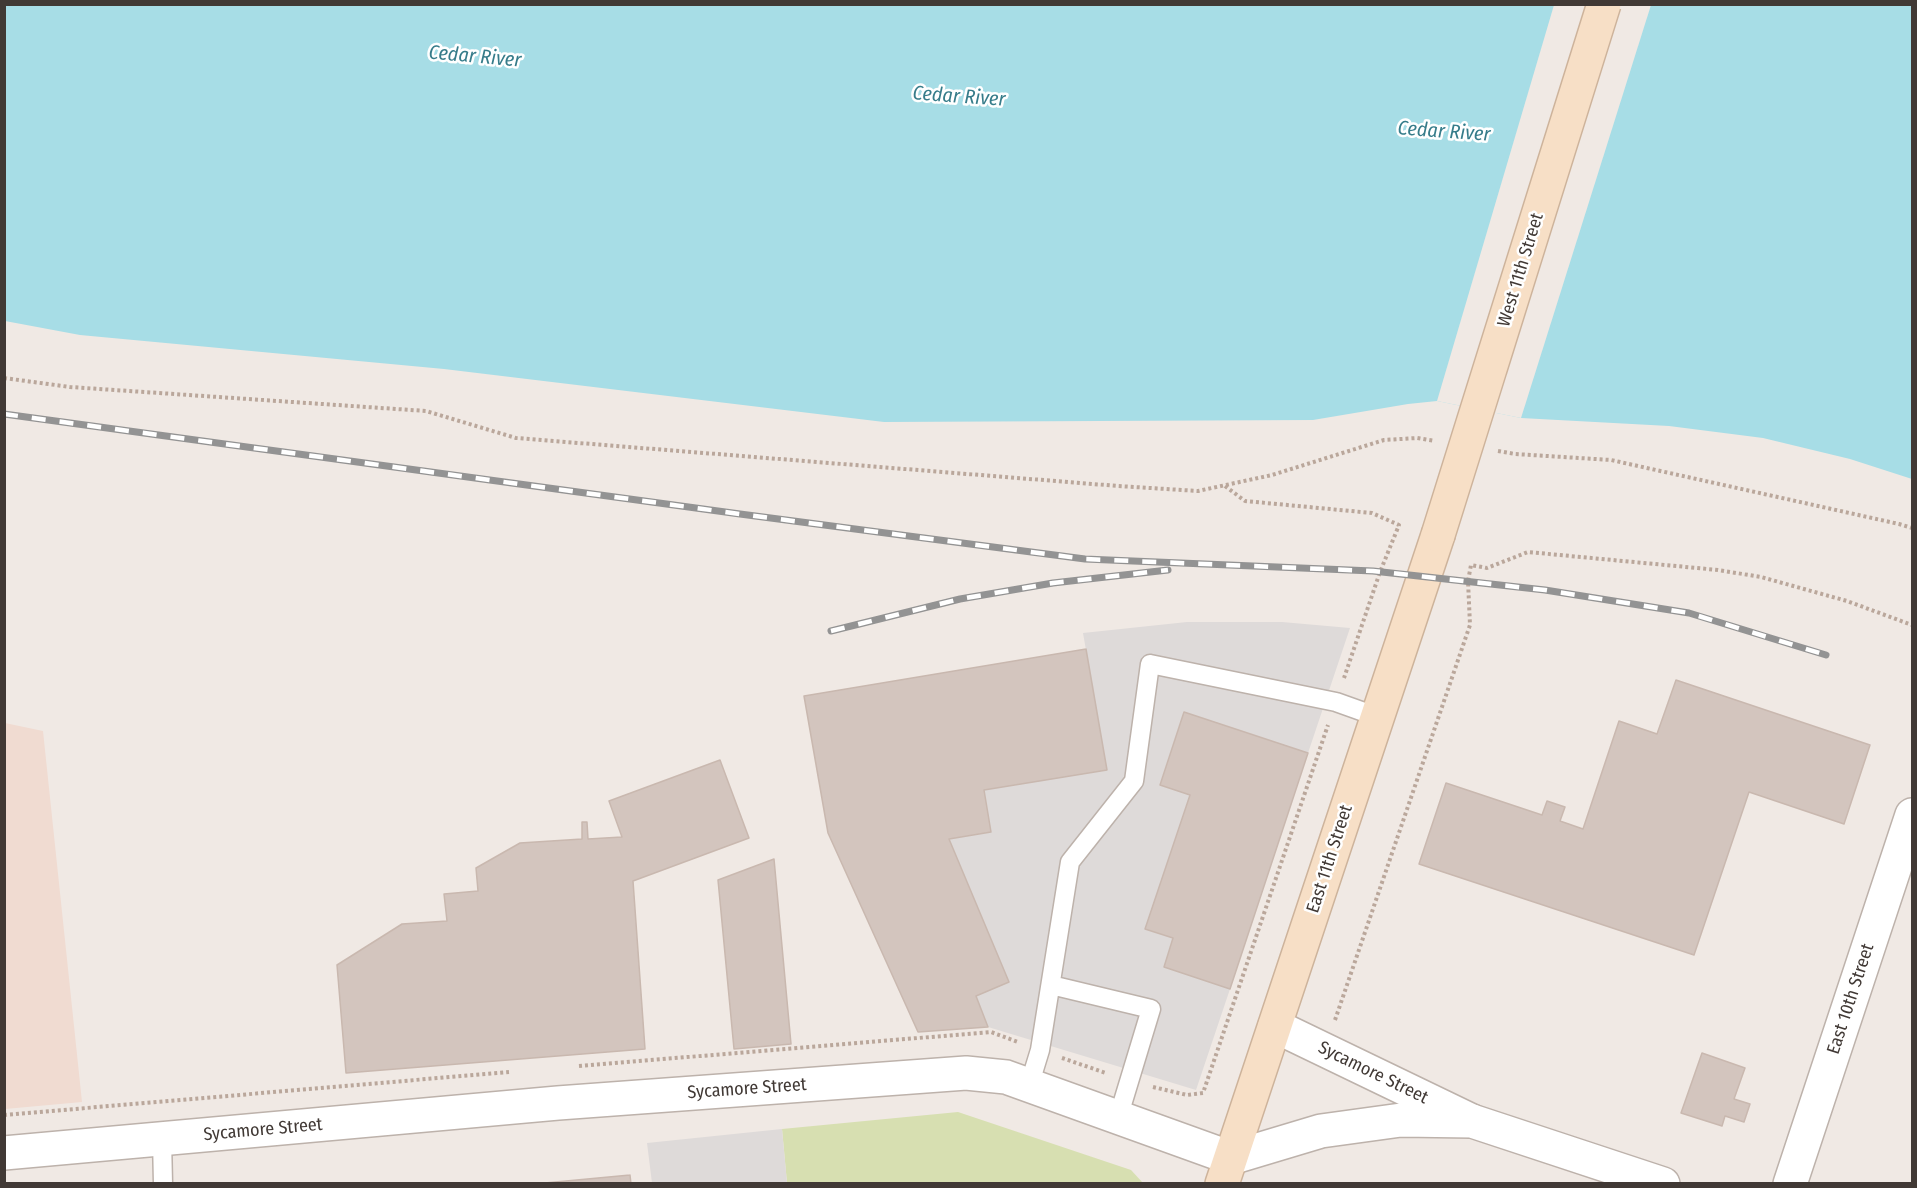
<!DOCTYPE html>
<style>
body{margin:0}
#map{position:relative;width:1917px;height:1188px;overflow:hidden;background:#f0e9e4;font-family:"Fira Sans Condensed",sans-serif}
canvas{display:block}
.frame{position:absolute;inset:0;border:6px solid #413935;pointer-events:none}
</style>
<div id="map">
<canvas width="1917" height="1188"></canvas>
<div class="frame"></div>
</div>
<script>
const ctx = document.querySelector('canvas').getContext('2d');
ctx.lineJoin = 'round';
function fill(path, color) { ctx.fillStyle = color; ctx.fill(path, 'evenodd'); }
const poly = rows => new Path2D(rows.map(r => 'M' + r).join(''));
function stroke(path, color, width, dash) { ctx.strokeStyle = color; ctx.lineWidth = width; ctx.lineCap = dash ? 'butt' : 'round'; ctx.setLineDash(dash || []); ctx.stroke(path); }
function drawText(font, color, halo, rows, align = 'center') {
  ctx.font = font + ' "Fira Sans Condensed",sans-serif'; ctx.lineWidth = 5; ctx.setLineDash([]); ctx.textBaseline = 'middle'; ctx.strokeStyle = halo; ctx.fillStyle = color; for (const [text, x, y, turn = 0] of rows) {
    ctx.save(); ctx.translate(x, y); ctx.rotate((+turn || 0) * Math.PI / 180); ctx.textAlign = isNaN(turn) ? turn : align; if (halo) ctx.strokeText(text, 0, 0); ctx.fillText(text, 0, 0); ctx.restore();
  }
}
fill(poly([
 [5,723,43,731,82,1102,5,1109]
]), '#f0dbd1');
fill(poly([
 [958,1112,1131,1170,1143,1183,787,1183,782,1129]
]), '#d7dfb1');
fill(poly([
 [1187,622,1282,622,1350,628,1308,753,1184,712,1160,784,1190,795,1173,938,1164,967,1230,989,1196,1090,988,1027,976,996,1009,982,949,839,991,832,984,790,1107,770,1083,633],
 [782,1129,787,1183,652,1183,647,1143]
]), '#dedad9');
fill(poly([
 [4,5,1912,5,1912,479,1850,459,1763,438,1669,426,1521,418,1437,401,1408,404,1313,420,884,422,444,369,80,335,5,321]
]), '#a7dde6');
fill(poly([
 [1554,5,1651,5,1521,418,1437,401]
]), '#f0e9e4');
const building = poly([
 [1086,649,1107,770,984,790,991,832,949,839,1009,982,976,996,988,1027,918,1032,828,833,804,696,1086,649],
 [1676,680,1870,745,1844,824,1749,792,1694,955,1419,864,1446,783,1542,815,1547,801,1565,807,1560,821,1583,829,1619,721,1657,734,1676,680],
 [1184,712,1308,753,1230,989,1164,967,1173,938,1145,929,1190,795,1160,785,1184,712],
 [720,760,749,838,633,881,645,1049,346,1073,337,965,402,924,447,921,444,894,478,891,476,868,520,843,582,839,582,822,587,822,588,839,622,837,609,801,720,760],
 [774,859,791,1044,734,1049,718,880,774,859],
 [1702,1053,1745,1068,1734,1099,1750,1104,1744,1122,1725,1116,1722,1126,1681,1113,1702,1053],
 [630,1175,631,1184,534,1184,630,1175]
]);
fill(building, '#d3c5be');
stroke(building, '#c9b8af', 1.5);
const service = poly([
 [1051,985,1151,1009,1118,1118],
 [1029,1086,1040,1050,1070,862,1134,781,1150,664,1336,702,1378,717],
 [162,1139,163,1184]
]);
const minor = poly([
 [1275,1026,1472,1121],
 [4,1153,558,1103,966,1073,1006,1077,1231,1158],
 [1790,1184,1912,815]
]);
const tertiary = poly([
 [1231,1158,1321,1131,1401,1120,1472,1121,1663,1184]
]);
const secondary = poly([
 [1222,1184,1438,535]
]);
stroke(service, '#bdb2ab', 21);
stroke(minor, '#bdb2ab', 36);
stroke(tertiary, '#bdb2ab', 36);
stroke(secondary, '#cdb39b', 36);
stroke(poly([
 [4,378,70,387,426,411,516,438,1118,486,1198,491,1272,475,1384,440,1417,438,1435,441],
 [1498,451,1515,454,1611,460,1899,524,1912,528],
 [1225,486,1245,501,1372,513,1399,525,1380,572,1344,678],
 [1335,1020,1470,625,1468,581,1471,565,1487,568,1528,552,1718,570,1761,577,1847,601,1912,625],
 [1062,1058,1106,1073],
 [579,1066,991,1032,1018,1042],
 [1153,1087,1187,1095,1203,1093,1328,725],
 [4,1115,509,1072]
]), '#baa79b', 4, [3, 3]);
stroke(service, '#fff', 18);
stroke(minor, '#fff', 33);
stroke(tertiary, '#fff', 33);
stroke(secondary, '#f7dfc6', 33);
const rail = poly([
 [4,414,740,514,1085,559,1373,571,1545,590,1689,613,1826,655],
 [831,631,960,599,1053,583,1168,570]
]);
stroke(rail, '#939393', 7);
stroke(rail, '#fff', 4.5, [14]);
const secondaryBridge = poly([
 [1438,535,1604,4]
]);
stroke(secondaryBridge, '#cdb39b', 36, []);
stroke(secondaryBridge, '#f7dfc6', 33);
drawText('18px', '#413935', '#fff', [
 ["West 11th Street",1521,270,-73],
 ["East 11th Street",1330,859,-72],
 ["East 10th Street",1851,999,-72],
 ["Sycamore Street",1373,1073,26],
 ["Sycamore Street",747,1089,-4],
 ["Sycamore Street",263,1130,-5]
]);
drawText('italic 20px', '#367c8a', '#fff', [
 ["Cedar River",475,57,5],
 ["Cedar River",959,97,4],
 ["Cedar River",1444,132,4]
]);
</script>
